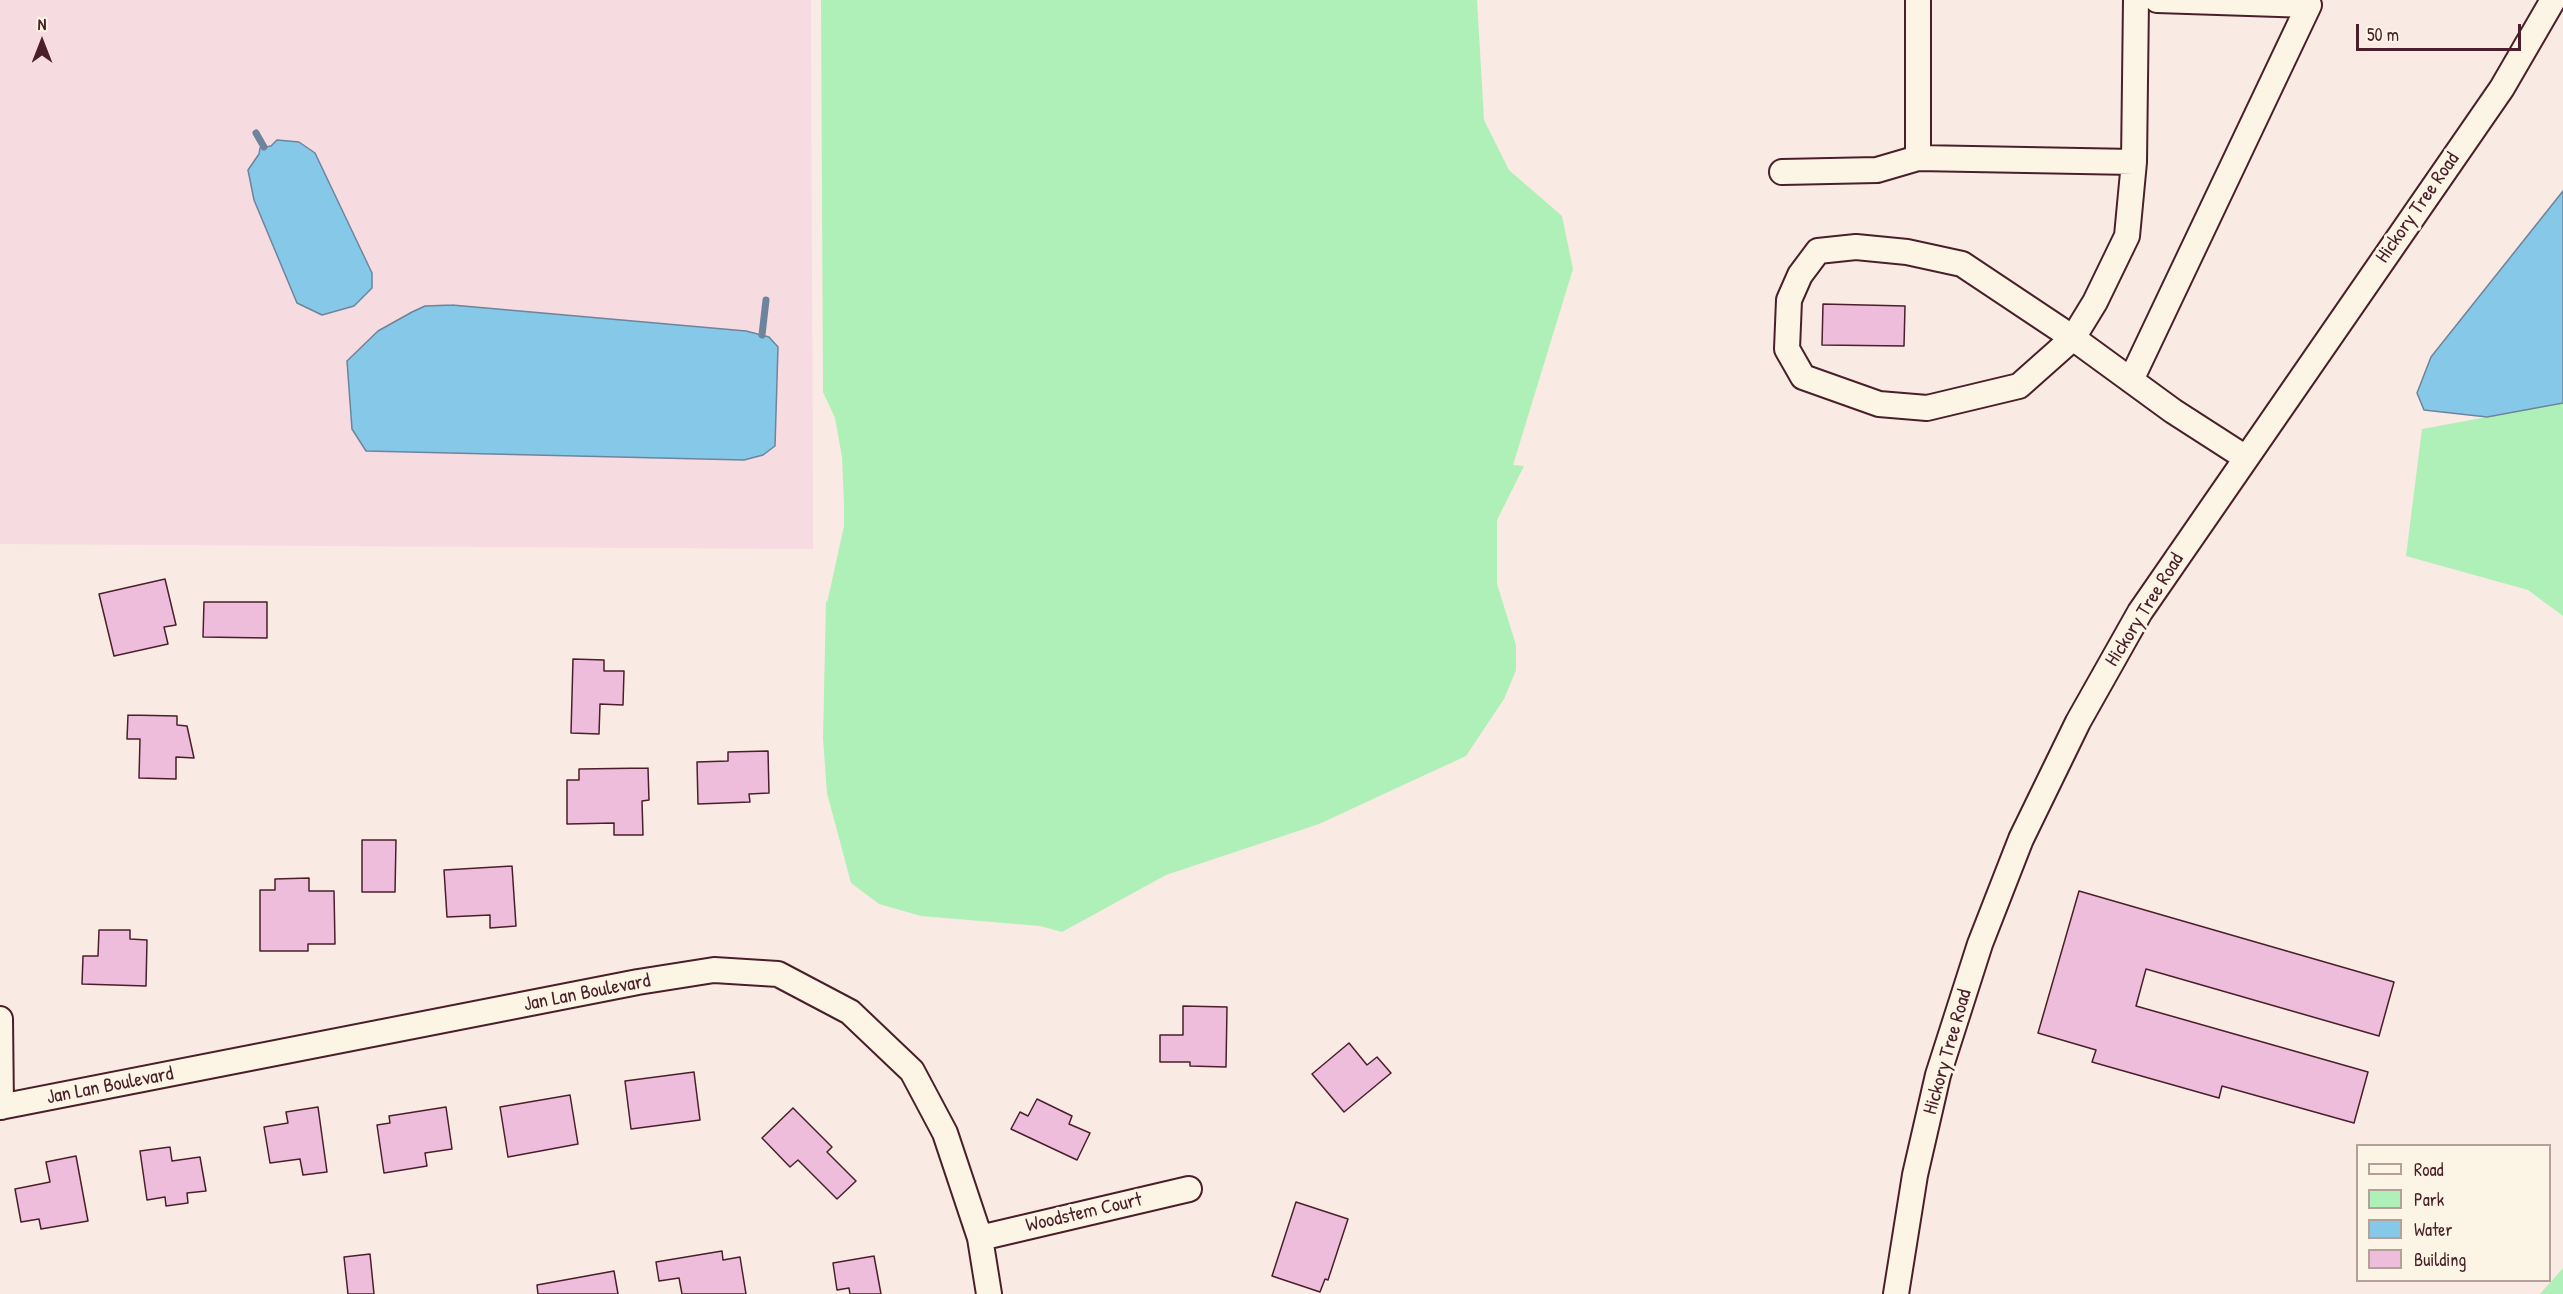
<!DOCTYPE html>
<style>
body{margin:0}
#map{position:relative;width:2563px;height:1294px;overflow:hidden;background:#f9eae3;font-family:"Patrick Hand",sans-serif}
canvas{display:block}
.legend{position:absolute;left:2356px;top:1144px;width:195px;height:138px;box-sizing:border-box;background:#fcf5e5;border:2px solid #b59f9b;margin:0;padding:8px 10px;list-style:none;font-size:18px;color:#4a1f2b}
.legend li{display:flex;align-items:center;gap:12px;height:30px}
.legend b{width:30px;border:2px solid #b59f9b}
.north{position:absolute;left:12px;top:12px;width:60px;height:60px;-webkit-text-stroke:4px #fcf5e5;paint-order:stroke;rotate:0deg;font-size:16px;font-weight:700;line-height:24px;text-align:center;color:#4a1f2b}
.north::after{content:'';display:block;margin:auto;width:21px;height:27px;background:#4a1f2b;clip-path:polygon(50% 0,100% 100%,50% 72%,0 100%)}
.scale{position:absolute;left:2356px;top:24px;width:165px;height:27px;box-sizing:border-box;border:3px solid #4a1f2b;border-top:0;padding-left:8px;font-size:18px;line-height:21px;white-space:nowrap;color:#4a1f2b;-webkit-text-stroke:4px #fcf5e5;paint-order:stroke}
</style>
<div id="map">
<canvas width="2563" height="1294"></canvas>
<ul class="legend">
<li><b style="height:8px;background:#fcf5e5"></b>Road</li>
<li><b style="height:16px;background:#aff0b8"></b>Park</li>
<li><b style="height:16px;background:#86c8e7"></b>Water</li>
<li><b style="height:16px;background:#eebddc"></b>Building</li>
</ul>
<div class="north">N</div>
<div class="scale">50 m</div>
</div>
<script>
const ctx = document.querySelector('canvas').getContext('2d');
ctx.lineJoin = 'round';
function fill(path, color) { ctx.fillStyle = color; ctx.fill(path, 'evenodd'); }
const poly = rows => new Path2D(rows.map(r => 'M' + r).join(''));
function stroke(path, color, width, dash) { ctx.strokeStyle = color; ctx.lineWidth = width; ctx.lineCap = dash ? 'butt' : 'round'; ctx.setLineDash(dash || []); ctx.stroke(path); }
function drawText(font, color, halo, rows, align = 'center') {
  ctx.font = font + ' "Patrick Hand",sans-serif'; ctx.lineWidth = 6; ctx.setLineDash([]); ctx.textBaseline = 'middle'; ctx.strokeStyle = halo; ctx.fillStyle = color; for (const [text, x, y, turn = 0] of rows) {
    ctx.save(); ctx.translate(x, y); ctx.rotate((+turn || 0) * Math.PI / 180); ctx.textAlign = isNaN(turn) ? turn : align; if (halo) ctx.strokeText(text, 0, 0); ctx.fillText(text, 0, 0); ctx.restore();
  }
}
fill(poly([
 [0,0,811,0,813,549,0,544]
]), '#f6dce1');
fill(poly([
 [821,0,1477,0,1484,120,1509,170,1562,216,1573,269,1513,465,1524,466,1497,520,1497,584,1516,645,1516,670,1504,699,1466,756,1319,824,1166,875,1062,932,1040,926,921,916,879,904,851,883,827,793,823,739,826,600,827,603,844,526,844,504,842,457,835,418,823,392],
 [2563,403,2563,616,2528,590,2406,556,2422,429],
 [2563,1268,2563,1294,2540,1294]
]), '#aff0b8');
const water = poly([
 [277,140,299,142,315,153,372,273,372,288,354,306,322,315,297,303,254,200,248,170,259,154,260,148,271,146,277,140],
 [2563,191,2563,403,2487,417,2424,410,2417,393,2431,357,2563,191],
 [452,305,746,331,769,337,778,347,775,446,763,455,744,460,366,451,352,429,347,361,378,331,412,312,425,306,452,305]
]);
fill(water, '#86c8e7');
stroke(water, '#6e849c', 1.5);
stroke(poly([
 [256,133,264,147],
 [762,335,766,300]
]), '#6e849c', 7);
const building = poly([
 [1823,304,1905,306,1904,346,1822,345,1823,304],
 [165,579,176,625,164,627,168,644,114,656,99,594,165,579],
 [204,602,267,602,267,638,203,637,204,602],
 [573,659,604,660,604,671,624,671,623,705,600,704,599,734,571,733,573,659],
 [128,715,177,716,177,725,187,726,194,758,176,757,176,779,139,778,140,739,127,739,128,715],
 [768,751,769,793,749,794,750,802,698,804,697,762,728,761,728,752,768,751],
 [648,768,649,800,642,801,643,835,614,835,614,823,567,824,567,780,579,780,579,769,648,768],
 [362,840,396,840,395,892,362,892,362,840],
 [512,866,516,926,490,928,490,915,447,917,444,870,512,866],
 [309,878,309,891,334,891,335,944,308,944,308,951,260,951,260,890,275,890,275,879,309,878],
 [2079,891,2394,982,2379,1036,2146,969,2136,1006,2368,1072,2354,1123,2222,1086,2219,1098,2092,1062,2096,1050,2038,1033,2079,891],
 [99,930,130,930,130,939,147,940,146,986,82,984,83,956,98,956,99,930],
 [1183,1006,1227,1007,1226,1067,1190,1066,1190,1062,1160,1062,1160,1035,1183,1035,1183,1006],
 [1349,1043,1367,1065,1377,1057,1391,1073,1344,1112,1312,1074,1349,1043],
 [694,1072,700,1120,631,1129,625,1081,694,1072],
 [570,1095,578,1144,508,1157,500,1107,570,1095],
 [1037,1099,1072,1116,1069,1124,1090,1133,1077,1160,1011,1129,1020,1112,1028,1116,1037,1099],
 [318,1107,327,1172,303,1175,300,1159,270,1163,264,1127,288,1123,286,1112,318,1107],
 [446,1107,452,1149,425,1153,427,1166,384,1173,377,1125,390,1123,389,1116,446,1107],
 [793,1108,832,1147,827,1152,856,1181,837,1199,798,1160,790,1167,762,1138,793,1108],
 [170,1147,172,1161,200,1157,206,1191,187,1193,188,1203,166,1206,165,1197,147,1200,140,1151,170,1147],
 [76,1156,88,1221,41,1229,39,1219,21,1222,15,1189,50,1182,46,1162,76,1156],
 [1296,1202,1348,1219,1328,1280,1325,1279,1320,1292,1272,1276,1296,1202],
 [722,1251,723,1260,740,1257,746,1294,682,1294,679,1278,659,1281,656,1262,722,1251],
 [370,1254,374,1294,348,1294,344,1257,370,1254],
 [874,1256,881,1294,850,1294,849,1288,837,1290,833,1263,874,1256],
 [614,1271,618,1294,538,1294,537,1285,614,1271]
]);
fill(building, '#eebddc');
stroke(building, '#4a1f2b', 1.5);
const minor = poly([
 [1918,0,1918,158],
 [2134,162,2136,0],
 [1782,172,1877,170,1918,158,2134,162,2127,236,2095,302,2073,338,2019,386,1927,408,1879,404,1803,377,1787,349,1789,300,1800,275,1818,251,1856,247,1907,252,1962,264,2073,338,2173,411,2246,458],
 [2131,380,2309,5,2157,0],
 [0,1019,1,1107],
 [0,1107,638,982,714,970,778,974,850,1012,912,1071,945,1133,980,1238,989,1294],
 [980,1238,1189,1189],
 [1896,1294,1915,1175,1938,1075,1980,944,2021,839,2078,722,2140,612,2502,88,2553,0]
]);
stroke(minor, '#4a1f2b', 28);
stroke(minor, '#fcf5e5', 24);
drawText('20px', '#4a1f2b', '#fcf5e5', [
 ["Hickory Tree Road",2418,208,-55],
 ["Hickory Tree Road",2145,610,-58],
 ["Jan Lan Boulevard",587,993,-11],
 ["Hickory Tree Road",1948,1052,-74],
 ["Jan Lan Boulevard",110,1086,-11],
 ["Woodstem Court",1084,1213,-13]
]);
</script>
